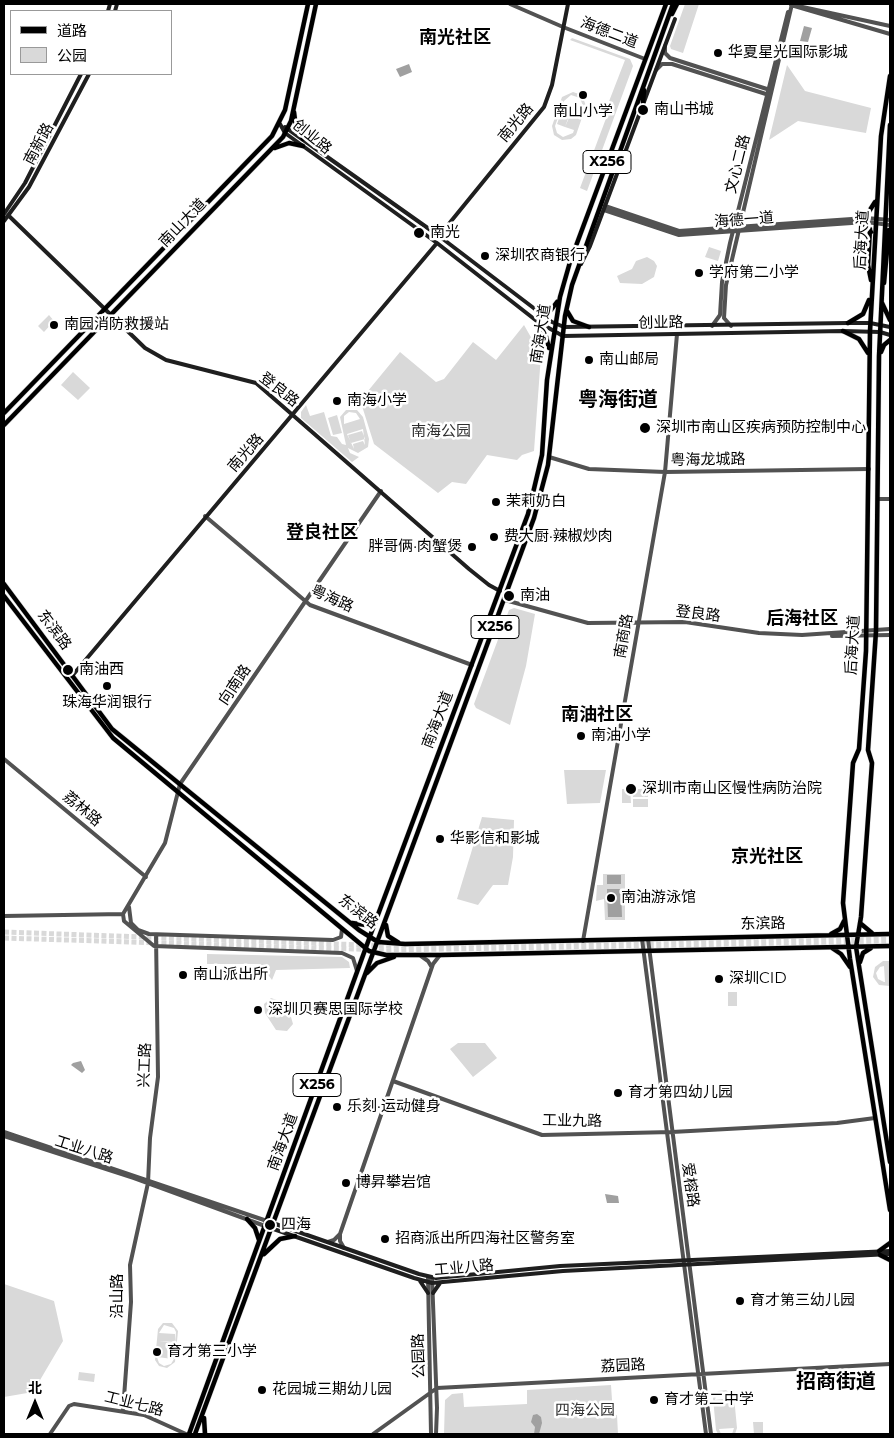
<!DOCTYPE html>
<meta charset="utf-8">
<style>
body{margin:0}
#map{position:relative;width:894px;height:1438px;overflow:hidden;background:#fff;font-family:Montserrat,"Noto Sans SC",sans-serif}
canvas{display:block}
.frame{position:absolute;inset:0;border:5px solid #000;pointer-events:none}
.legend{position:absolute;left:10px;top:10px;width:162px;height:65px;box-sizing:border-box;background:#fff;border:1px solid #999;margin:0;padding:6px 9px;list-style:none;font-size:15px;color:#000}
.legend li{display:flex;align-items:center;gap:10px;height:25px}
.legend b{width:25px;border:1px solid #999}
.north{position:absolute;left:10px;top:1378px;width:50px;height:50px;-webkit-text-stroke:4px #fff;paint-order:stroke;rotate:0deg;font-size:14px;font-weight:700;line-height:20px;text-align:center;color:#000}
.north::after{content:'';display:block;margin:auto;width:18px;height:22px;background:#000;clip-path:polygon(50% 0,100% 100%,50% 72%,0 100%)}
</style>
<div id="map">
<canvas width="894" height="1438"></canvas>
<div class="frame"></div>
<ul class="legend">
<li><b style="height:6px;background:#000"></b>道路</li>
<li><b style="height:14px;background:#d9d9d9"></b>公园</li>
</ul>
<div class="north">北</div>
</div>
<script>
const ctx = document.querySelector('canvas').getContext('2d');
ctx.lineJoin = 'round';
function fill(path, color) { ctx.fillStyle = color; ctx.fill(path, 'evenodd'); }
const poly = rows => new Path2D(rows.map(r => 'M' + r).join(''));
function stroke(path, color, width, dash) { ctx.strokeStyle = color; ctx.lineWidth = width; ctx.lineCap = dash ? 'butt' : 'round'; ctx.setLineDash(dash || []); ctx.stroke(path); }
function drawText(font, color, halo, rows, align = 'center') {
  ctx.font = font + ' Montserrat,"Noto Sans SC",sans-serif'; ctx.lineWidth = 5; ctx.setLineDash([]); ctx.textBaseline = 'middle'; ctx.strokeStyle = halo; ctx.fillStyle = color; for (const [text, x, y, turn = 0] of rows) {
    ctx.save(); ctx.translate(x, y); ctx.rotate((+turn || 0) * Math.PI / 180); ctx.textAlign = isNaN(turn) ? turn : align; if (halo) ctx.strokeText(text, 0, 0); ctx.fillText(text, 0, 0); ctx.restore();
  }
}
fill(poly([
 [685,4,699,4,683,53,671,49,670,46],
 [572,38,630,59,633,66,587,191,580,188,611,105,608,104,625,60,570,40],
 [787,65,805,91,871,108,866,133,798,121,769,140],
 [573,92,582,95,586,106,576,135,571,139,562,140,554,135,552,126,562,97],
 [571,95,580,98,583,106,579,116,571,113,565,127,574,130,573,133,563,137,557,133,555,126,564,101],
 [562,110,570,113,565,127,557,124],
 [709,247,721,251,718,261,705,257],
 [647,257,654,261,657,266,654,277,642,284,620,283,617,276,632,269,636,261],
 [49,315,54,321,44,332,38,326],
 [524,325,541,355,534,451,522,455,517,460,487,455,466,484,452,482,438,493,374,444,362,406,363,397,400,352,436,382,444,379,473,342,496,360],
 [73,372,90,388,78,400,61,385],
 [306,405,310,416,324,412,331,436,337,437,342,444,346,445,340,417,346,410,357,410,363,417,369,439,368,447,358,453,348,448,350,453,359,457,352,462,301,418,301,412],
 [349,412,356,413,360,419,344,424,344,416],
 [363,429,365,445,363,441,353,444,354,449,347,434],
 [337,415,342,433,333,435,328,418],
 [362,431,365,439,351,443,348,435],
 [514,608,535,614,526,666,510,725,476,708,474,704,509,610],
 [564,770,606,770,600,803,567,804],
 [622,789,630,789,631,803,622,803],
 [632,789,648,789,648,797,633,797],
 [633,799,648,799,648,807,633,807],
 [482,817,514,820,513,857,508,885,493,885,478,905,457,899],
 [603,874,625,874,625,920,605,920,604,899,596,901,597,885,603,885],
 [207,954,342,957,349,962,350,968,276,970,272,980,260,964,207,964],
 [883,961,890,961,890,986,879,985,873,977,875,967],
 [884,966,885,982,884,982,878,979,876,973,880,967],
 [728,992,737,992,737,1006,728,1006],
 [271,998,280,1001,291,1017,293,1024,287,1031,276,1030,265,1013,264,1004],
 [458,1043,485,1043,497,1058,473,1077,450,1049],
 [4,1284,54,1301,63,1341,33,1392,4,1397],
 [163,1323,172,1323,178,1331,175,1362,167,1368,159,1366,155,1360,158,1329],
 [164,1325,174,1328,176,1332,175,1343,159,1341,175,1342,175,1334,159,1333],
 [157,1357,173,1359,174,1359,171,1364,164,1366,159,1363],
 [79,1372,95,1374,94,1382,78,1380],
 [611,1385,613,1415,617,1415,618,1434,444,1434,445,1400,452,1394,463,1393,464,1407,527,1404,527,1390],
 [726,1390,734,1397,737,1428,735,1434,732,1434,734,1428,719,1429,721,1434,718,1434,716,1430,713,1398,718,1391],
 [721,1392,728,1393,731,1398,715,1400,716,1396],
 [753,1422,763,1422,763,1434,754,1434]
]), '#d9d9d9');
fill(poly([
 [804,26,812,28,808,42,800,41],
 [409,64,412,72,400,77,396,69],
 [607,875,621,875,621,884,607,884],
 [607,889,621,889,622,917,608,917],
 [81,1061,85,1070,82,1073,71,1065,73,1063],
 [605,1194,618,1196,619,1203,607,1203],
 [537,1414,541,1417,542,1423,539,1434,534,1434,535,1427,531,1422,533,1415]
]), '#a0a0a0');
stroke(poly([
 [4,932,419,947,890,937],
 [4,938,385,950,890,942]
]), '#d9d9d9', 5, [5, 2.5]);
const primary = poly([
 [672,14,677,4],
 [890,76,881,136,870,331,866,651,859,749,853,763,843,903,850,959,890,1210],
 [643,103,644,90],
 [294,112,296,128,303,139],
 [890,125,879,356,876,631,868,750,872,763,861,917,856,947,890,1162],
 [275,148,289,143,303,146],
 [855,219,868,213,875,202],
 [862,222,871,232],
 [870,229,868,265,871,280],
 [884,283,889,230],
 [882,303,890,320],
 [537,310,551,310,557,302],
 [567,311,573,321,589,327],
 [538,322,545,333,549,348],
 [848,323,863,314,869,300],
 [843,331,859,339,868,353],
 [881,352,884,345,890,340],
 [4,413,272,136,285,110,308,4],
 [4,425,283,137,291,121,316,4],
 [4,584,112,729,359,930,378,942,405,944,890,934],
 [4,596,113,738,369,951,386,955,440,955,890,946],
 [352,923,366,925,375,920],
 [860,923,872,933],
 [386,925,388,936,399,943],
 [831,934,840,929,844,921],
 [832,948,841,954,850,967],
 [860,962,863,953,871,948],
 [367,973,377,963,394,957],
 [247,1219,255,1228,259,1240],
 [879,1251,890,1243],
 [264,1254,280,1239,295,1236],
 [880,1255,890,1260],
 [204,1418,205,1434],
 [189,1434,373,928,528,514,542,455,547,380,560,297,570,262,666,4],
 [195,1434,534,518,548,465,565,316,572,285,673,4]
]);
stroke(primary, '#dbdbdb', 5.5);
stroke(poly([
 [510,4,563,27,645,59],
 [791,5,890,34],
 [798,6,890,26],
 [665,46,665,53,670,58,770,90],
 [656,70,662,64,672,64,769,95],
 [605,206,679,231,866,218,890,220],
 [604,210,679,235,866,222,890,225],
 [712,326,720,315,722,282,730,243,788,12],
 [731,326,724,318,726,285,792,4],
 [549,457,589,469,665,472,869,469],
 [878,499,890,499],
 [205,516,310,605,472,665],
 [505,600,588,623,685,622,759,633,802,635,890,629],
 [832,636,890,635],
 [4,759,146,877],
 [129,907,131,923,138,930,149,934,333,940,341,937,342,929],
 [123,914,165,843,180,784,381,491],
 [123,914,124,921,154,946,342,953,353,958,357,971],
 [4,916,123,914],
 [642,939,706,1434],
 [648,939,711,1434],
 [583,941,665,472,677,334],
 [421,956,428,961,431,966],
 [393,1081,542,1135,672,1132,837,1123,875,1118],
 [4,1132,267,1221],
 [4,1136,134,1178,265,1226],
 [340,1235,340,1241,344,1248],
 [328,1242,334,1240,340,1234,433,964,440,955],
 [428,1277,431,1434],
 [432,1277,437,1408,436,1434],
 [123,1411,131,1302,130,1265,148,1183,150,1138,158,1077,156,935],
 [50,1434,69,1406,74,1404,144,1415,186,1434],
 [373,1434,437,1388,890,1364]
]), '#525252', 4);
stroke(poly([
 [108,11,110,4],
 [115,11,117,4],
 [280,124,285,133,437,243,538,322,563,336,843,331,880,332,890,335],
 [285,127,439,236,552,322,564,327,848,323,870,323,890,327],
 [4,214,25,183,81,74],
 [9,216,145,348,166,360,256,383,469,569,489,585,500,591],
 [4,221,29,187,89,74],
 [439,236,544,107,552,85,568,4],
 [581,264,590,246,675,19],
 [72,676,437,243],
 [267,1221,419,1274,436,1278,560,1266,890,1251],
 [265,1226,414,1278,432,1283,563,1271,890,1254],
 [420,1281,428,1293],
 [433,1293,440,1283]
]), '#1f1f1f', 4);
stroke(primary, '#000', 4.5);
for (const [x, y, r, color] of [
 [718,53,5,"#000"],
 [583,95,5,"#000"],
 [643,110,6,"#000"],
 [419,233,6,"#000"],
 [485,256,5,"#000"],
 [699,273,5,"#000"],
 [54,325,5,"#000"],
 [589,360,5,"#000"],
 [337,401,5,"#000"],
 [645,428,6,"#000"],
 [496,502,5,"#000"],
 [494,537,5,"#000"],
 [472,547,5,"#000"],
 [509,596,6,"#000"],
 [68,670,6,"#000"],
 [107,686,5,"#000"],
 [581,736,5,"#000"],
 [631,789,6,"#000"],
 [440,839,5,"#000"],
 [611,898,5,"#000"],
 [183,975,5,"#000"],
 [719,979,5,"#000"],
 [258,1010,5,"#000"],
 [618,1093,5,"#000"],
 [337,1107,5,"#000"],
 [346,1183,5,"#000"],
 [270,1225,6,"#000"],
 [385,1239,5,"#000"],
 [740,1301,5,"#000"],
 [157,1352,5,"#000"],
 [262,1390,5,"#000"],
 [654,1400,5,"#000"]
]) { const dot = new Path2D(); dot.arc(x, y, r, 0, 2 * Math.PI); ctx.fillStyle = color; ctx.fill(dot); stroke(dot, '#fff', 2); }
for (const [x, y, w] of [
 [607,162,48],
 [495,627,48],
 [317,1085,48]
]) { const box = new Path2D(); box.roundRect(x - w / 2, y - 11.5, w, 23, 4); ctx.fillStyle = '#fff'; ctx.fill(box); stroke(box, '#000', 1); }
drawText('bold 14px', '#000', null, [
 ["X256",607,162],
 ["X256",495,627],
 ["X256",317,1085]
]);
drawText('15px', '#000', '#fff', [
 ["海德二道",609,33,21],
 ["南光路",516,123,-50],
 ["创业路",312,137,39],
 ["南新路",39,144,-62],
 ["文心二路",738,164,-76],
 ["海德一道",744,220,-4],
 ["南山大道",183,223,-46],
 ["后海大道",862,240,-87],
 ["创业路",661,323,-1],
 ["南海大道",541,334,-81],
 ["登良路",279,390,38],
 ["南光路",246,453,-49],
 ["粤海龙城路",708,460,-1],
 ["粤海路",332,599,24],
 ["登良路",698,614,7],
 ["东滨路",54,630,53],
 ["南商路",624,636,-80],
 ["后海大道",853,645,-87],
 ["向南路",235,685,-56],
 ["南海大道",438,720,-69],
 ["荔林路",82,809,40],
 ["东滨路",358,912,38],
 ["东滨路",763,924,-1],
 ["兴工路",145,1065,-88],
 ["工业九路",572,1121,1],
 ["南海大道",283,1142,-70],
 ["工业八路",84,1150,18],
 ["爱榕路",690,1185,82],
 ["工业八路",464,1268,-5],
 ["沿山路",118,1296,-90],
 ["公园路",419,1356,-92],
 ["荔园路",623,1366,-3],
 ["工业七路",134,1404,14]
]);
drawText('15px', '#000', '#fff', [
 ["华夏星光国际影城",728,53],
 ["南山书城",654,110],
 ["南山小学",583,112,"center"],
 ["南光",430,233],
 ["深圳农商银行",495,256],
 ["学府第二小学",709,273],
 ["南园消防救援站",64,325],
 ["南山邮局",599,360],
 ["南海小学",347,401],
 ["深圳市南山区疾病预防控制中心",656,428],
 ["茉莉奶白",506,502],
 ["费大厨·辣椒炒肉",504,537],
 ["胖哥俩·肉蟹煲",462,547,"right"],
 ["南油",520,596],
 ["南油西",79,670],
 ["珠海华润银行",107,703,"center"],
 ["南油小学",591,736],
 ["深圳市南山区慢性病防治院",642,789],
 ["华影信和影城",450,839],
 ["南油游泳馆",621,898],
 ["南山派出所",193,975],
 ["深圳CID",729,979],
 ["深圳贝赛思国际学校",268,1010],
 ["育才第四幼儿园",628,1093],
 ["乐刻·运动健身",347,1107],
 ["博昇攀岩馆",356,1183],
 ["四海",281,1225],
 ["招商派出所四海社区警务室",395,1239],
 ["育才第三幼儿园",750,1301],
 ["育才第三小学",167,1352],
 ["花园城三期幼儿园",272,1390],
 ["育才第二中学",664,1400]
], 'left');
drawText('15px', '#303030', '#fff', [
 ["南海公园",441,432],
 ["四海公园",585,1411]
]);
drawText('bold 18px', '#000', '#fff', [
 ["南光社区",455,38],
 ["登良社区",322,533],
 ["后海社区",802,619],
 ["南油社区",597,715],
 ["京光社区",767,857]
]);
drawText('bold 20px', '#000', '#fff', [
 ["粤海街道",618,400],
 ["招商街道",836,1382]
]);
</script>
